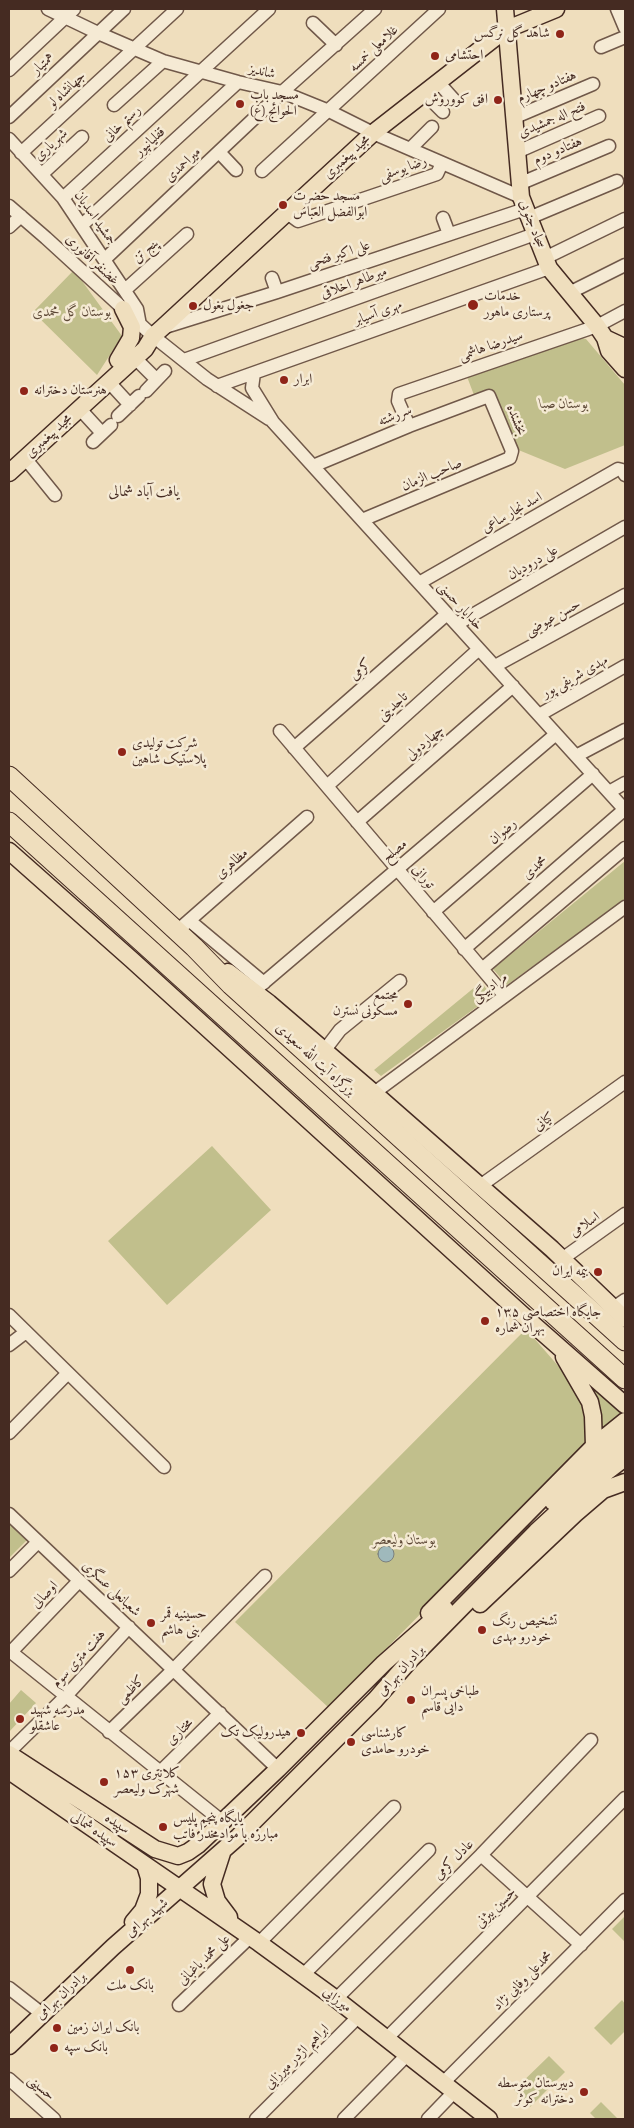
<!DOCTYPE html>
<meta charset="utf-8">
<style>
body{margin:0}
#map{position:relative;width:634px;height:2128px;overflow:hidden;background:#efdebd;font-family:Alegreya,serif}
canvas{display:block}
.frame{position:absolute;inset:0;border:10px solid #452b22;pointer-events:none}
</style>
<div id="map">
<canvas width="634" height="2128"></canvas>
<div class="frame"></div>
</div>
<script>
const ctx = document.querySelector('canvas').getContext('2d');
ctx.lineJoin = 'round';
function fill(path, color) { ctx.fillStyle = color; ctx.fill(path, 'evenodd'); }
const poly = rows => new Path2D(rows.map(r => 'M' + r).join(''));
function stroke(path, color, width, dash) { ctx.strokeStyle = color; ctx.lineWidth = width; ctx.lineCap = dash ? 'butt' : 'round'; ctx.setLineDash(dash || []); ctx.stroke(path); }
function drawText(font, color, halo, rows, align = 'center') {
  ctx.font = font + ' Alegreya,Amiri,serif'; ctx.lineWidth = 5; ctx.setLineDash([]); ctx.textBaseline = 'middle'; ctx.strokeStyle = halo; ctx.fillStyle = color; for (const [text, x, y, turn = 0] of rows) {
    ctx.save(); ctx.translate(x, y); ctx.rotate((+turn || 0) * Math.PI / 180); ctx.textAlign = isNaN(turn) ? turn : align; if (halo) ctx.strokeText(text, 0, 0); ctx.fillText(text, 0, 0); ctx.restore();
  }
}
fill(poly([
 [74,270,122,336,97,375,33,312],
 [577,337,586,339,625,385,625,445,565,469,516,449,493,398,477,403,466,374],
 [625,861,625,899,507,985,493,969],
 [481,982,492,996,381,1076,374,1070],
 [212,1146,271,1210,167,1305,108,1241],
 [526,1329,560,1368,576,1391,587,1415,588,1442,505,1529,328,1707,235,1622],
 [588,1383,604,1393,625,1415,600,1433,600,1409,594,1392],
 [9,1518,30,1537,9,1558],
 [21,1690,36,1703,9,1732,9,1704],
 [625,1916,625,1942,612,1929],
 [622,2000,625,2004,625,2031,611,2045,594,2028],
 [549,2056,565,2072,530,2107,514,2090],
 [601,2102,618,2119,596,2119,590,2113]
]), '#c1bf8c');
const water = poly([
 '378 1554a8 8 0 1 1 16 0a8 8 0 1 1-16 0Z'
]);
fill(water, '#9fb9bc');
stroke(water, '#7b807e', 1);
const minor = poly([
 [48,9,98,33,163,61,238,82,282,92,329,111,373,133,521,197],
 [617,9,625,28],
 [313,23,336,45],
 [601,47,625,37],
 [9,70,74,9],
 [438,82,455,101],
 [424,93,443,112],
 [114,105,163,61],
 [9,117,124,9],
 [513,118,593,84],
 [9,139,63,198,137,309,140,325],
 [410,149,432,127],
 [219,152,236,170],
 [517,152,599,116],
 [21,153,177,9],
 [262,171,439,9],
 [42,174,82,137],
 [519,184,609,146],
 [63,198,269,9],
 [9,206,46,238,153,336,207,379,269,419],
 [287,213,298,221,437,174,442,163],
 [443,218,449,234],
 [529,218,617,181],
 [82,225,238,82],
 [9,227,21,216],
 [545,258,625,219],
 [105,259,280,94,375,9],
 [272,278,277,292],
 [125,290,187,234],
 [569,293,625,265],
 [165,327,277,292,525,209],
 [135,358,156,379],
 [184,360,535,234],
 [254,373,252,388,273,422,625,810],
 [108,381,130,405],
 [217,386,549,268],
 [146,391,165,371],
 [79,408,101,432],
 [118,416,139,396],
 [409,426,398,401,399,394,597,326,625,311],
 [93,442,111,425],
 [25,458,55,495],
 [313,466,409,426,489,396,512,451,510,458,362,520],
 [419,583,618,469,622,470,625,475],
 [457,624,625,527],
 [495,666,625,595],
 [539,715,625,666],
 [280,731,505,996],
 [294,748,447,614],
 [576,756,625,730],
 [327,786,479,649],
 [609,792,625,783],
 [357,822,513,686],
 [433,912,593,774],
 [190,921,264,983],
 [176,932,307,817],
 [464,949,625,809],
 [482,969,625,848],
 [254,991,556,734],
 [324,1051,340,1030,400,981],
 [374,1093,625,907],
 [480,1186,625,1082],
 [562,1259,625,1214],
 [612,1309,625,1300],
 [9,1315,164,1467],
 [9,1345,26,1332],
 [9,1433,68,1373],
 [9,1514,278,1769],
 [9,1571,38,1542],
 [79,1581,11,1652,223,1822],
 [109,1732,174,1669,265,1576],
 [9,1752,66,1696,129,1627],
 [160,1772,220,1713],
 [481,1855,581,1945],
 [259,1943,394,1807],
 [303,1975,429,1850],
 [9,1988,41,2013],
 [336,1999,481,1855,591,1740],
 [179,2005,250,1937],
 [386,2039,625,1798],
 [9,2079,54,2119],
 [443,2083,625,1900],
 [256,2119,358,2017],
 [344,2119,407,2055],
 [428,2119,454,2092]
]);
const major = poly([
 [505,9,521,197,549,268,597,326,605,338,609,351,625,369],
 [605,338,620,345,625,351],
 [118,360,131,338,132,327,123,309],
 [9,473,145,349,153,336,162,328,373,133,505,30,556,9],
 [9,851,132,960,526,1318,625,1405],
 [228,972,269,1003,374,1093,552,1249,625,1319],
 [594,1446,625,1421],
 [553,1502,592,1466,625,1439],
 [480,1604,575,1514,603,1490,625,1482],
 [429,1613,594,1446,593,1416,590,1402,564,1357],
 [9,1754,155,1849,178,1856,188,1852,198,1845,278,1769,384,1663,445,1609],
 [9,1771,259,1943,336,1999,489,2119],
 [222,1853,212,1884,217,1901,229,1917],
 [133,1922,143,1910,149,1894,149,1878,145,1865],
 [9,2046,113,1947,238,1837,375,1700,412,1658,536,1532,575,1496,625,1458]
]);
const highway = poly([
 [9,776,194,947,231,985,625,1341],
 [9,822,625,1379]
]);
stroke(minor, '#705849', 15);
stroke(major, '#452b22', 19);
stroke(highway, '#452b22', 21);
stroke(minor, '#f5ead4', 12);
stroke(major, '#efdebd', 16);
stroke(highway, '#efdebd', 19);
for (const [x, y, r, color] of [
 [560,34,5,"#8f2418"],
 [435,56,5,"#8f2418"],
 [498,100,5,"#8f2418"],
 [240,104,5,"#8f2418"],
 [283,205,5,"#8f2418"],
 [473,305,6,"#8f2418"],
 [193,306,5,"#8f2418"],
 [284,380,5,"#8f2418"],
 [24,391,5,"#8f2418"],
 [122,752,5,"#8f2418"],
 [408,1004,5,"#8f2418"],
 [598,1272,5,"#8f2418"],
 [485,1321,5,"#8f2418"],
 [151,1623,5,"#8f2418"],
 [482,1630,5,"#8f2418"],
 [411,1700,5,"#8f2418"],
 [20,1719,5,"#8f2418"],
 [301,1733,5,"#8f2418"],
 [351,1742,5,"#8f2418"],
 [104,1782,5,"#8f2418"],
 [163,1827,5,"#8f2418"],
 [130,1970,5,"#8f2418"],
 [57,2028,5,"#8f2418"],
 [54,2048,5,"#8f2418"],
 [584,2092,5,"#8f2418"]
]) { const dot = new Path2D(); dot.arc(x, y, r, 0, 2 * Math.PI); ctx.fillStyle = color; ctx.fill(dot); stroke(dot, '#f5ead4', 2); }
drawText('14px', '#452b22', '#f5ead4', [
 ["شاهد گل نرگس",550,34,"right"],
 ["احتشامی",445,56],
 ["مسجد باب",250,96],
 ["الحوائج (ع)",250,112],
 ["افق کووروش",488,100,"right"],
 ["مسجد حضرت",293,197],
 ["ابوالفضل العباس",293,213],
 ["خدمات",484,297],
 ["پرستاری ماهور",484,313],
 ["جغول بغول",203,306],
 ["ابرار",294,380],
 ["هنرستان دخترانه",34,391],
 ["شرکت تولیدی",132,744],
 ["پلاستیک شاهین",132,760],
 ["مجتمع",398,996,"right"],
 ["مسکونی نسترن",398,1012,"right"],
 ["بیمه ایران",588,1272,"right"],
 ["۱۳۵ جایگاه اختصاصی",495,1313],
 ["بهران شماره",495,1329],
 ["حسینیه قمر",161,1615],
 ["بنی هاشم",161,1631],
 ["تشخیص رنگ",492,1622],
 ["خودرو مهدی",492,1638],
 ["طباخی پسران",421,1692],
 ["دایی قاسم",421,1708],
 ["مدرسه شهید",30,1711],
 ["عاشقلو",30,1727],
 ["هیدرولیک تک",291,1733,"right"],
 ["کارشناسی",361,1734],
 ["خودرو حامدی",361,1750],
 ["کلانتری ۱۵۳",114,1774],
 ["شهرک ولیعصر",114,1790],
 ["پایگاه پنجم پلیس",173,1819],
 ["مبارزه با موادمخدر فاتب",173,1835],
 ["بانک ملت",130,1986,"center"],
 ["بانک ایران زمین",67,2028],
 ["بانک سپه",64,2048],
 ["دبیرستان متوسطه",574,2084,"right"],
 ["دخترانه کوثر",574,2100,"right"]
], 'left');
drawText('14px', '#452b22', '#f5ead4', [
 ["غلامعلی خمسه",374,49,-43],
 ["همتیار",43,64,-43],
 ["شاندیز",262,72,13],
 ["هفتادو چهارم",547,87,-23],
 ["جهانشاه لو",67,90,-43],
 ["فتح اله جمشیدی",552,120,-23],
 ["رستم خانی",122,124,-43],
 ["قفلیانپور",150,142,-42],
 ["شهریاری",51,145,-43],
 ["هفتادو دوم",558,151,-23],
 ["مجید پیغمبری",347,157,-43],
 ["میراحمدی",183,165,-43],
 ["رضا یوسفی",403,169,-20],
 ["جمشید اسدیان",95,218,55],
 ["سجاد جنوبی",532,224,69],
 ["پنج تن",146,251,-42],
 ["علی اکبر فتحی",339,255,-18],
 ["غضنفر آقانوری",92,260,43],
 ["میرطاهر اخلاقی",354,283,-20],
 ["مهری آسیابر",378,313,-20],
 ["سیدرضا هاشمی",491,346,-19],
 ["سررشته",395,416,-22],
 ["بخشنده",516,420,68],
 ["مجید پیغمبری",49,436,-43],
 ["صاحب الزمان",432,475,-23],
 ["اسد نجار ساعی",512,513,-30],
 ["علی درودیان",533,563,-30],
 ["خدایار حسنی",460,606,48],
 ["حسن عیوضی",553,618,-29],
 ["کرمی",361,670,-41],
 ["مهدی شریفی پور",575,677,-29],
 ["تاجدینی",393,707,-42],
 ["چهاردولی",425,743,-41],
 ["رضوان",503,832,-41],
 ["مصلح",395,851,-40],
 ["مظاهری",232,864,-42],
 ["محمدی",535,868,-41],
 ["تورانی",423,877,50],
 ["مرادبیگی",490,988,-37],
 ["بزرگراه آیت الله سعیدی",315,1060,42],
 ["کیانی",544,1122,-36],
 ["اسلامی",585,1225,-35],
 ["شعبانعلی عسگری",111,1589,43],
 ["اوصالی",45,1595,-46],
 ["هفت متری سوم",79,1659,-48],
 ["برادران بهرامی",401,1671,-48],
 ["کاظمی",131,1690,-44],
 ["مختاری",180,1732,-44],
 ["سپیده",117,1824,33],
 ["سپیده شمالی",94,1830,34],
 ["عادل کرمی",454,1860,-45],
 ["حسین بیژنی",496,1908,-45],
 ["شهید بهرامی",147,1918,-41],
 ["علی محمد باغبانی",204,1960,-44],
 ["محمدعلی وفایی نژاد",523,1981,-45],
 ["برادران بهرامی",61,1996,-43],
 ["میرزایی",337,2000,38],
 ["ابراهیم اژدر میرزایی",297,2057,-45],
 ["حسینی",41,2088,41]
]);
drawText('italic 14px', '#5e4937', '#f5ead4', [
 ["بوستان گل محمدی",72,313],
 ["بوستان صبا",564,405],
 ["بوستان ولیعصر",404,1541]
]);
drawText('15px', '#452b22', '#f5ead4', [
 ["یافت آباد شمالی",144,492]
]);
</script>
